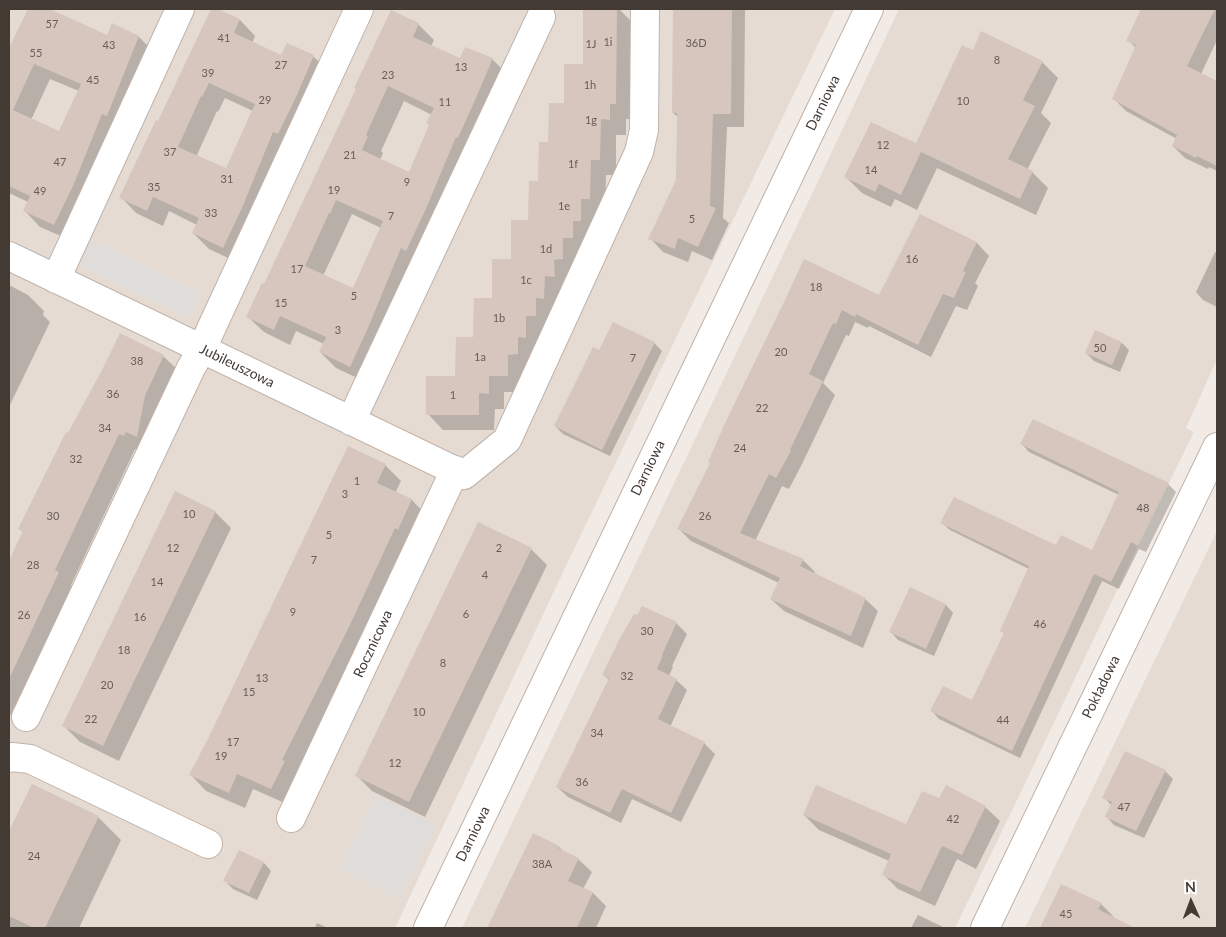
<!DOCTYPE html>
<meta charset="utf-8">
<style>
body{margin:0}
#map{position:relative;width:1226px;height:937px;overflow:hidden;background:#f2eae4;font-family:Lato,sans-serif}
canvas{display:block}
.frame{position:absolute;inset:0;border:10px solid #433a34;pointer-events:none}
.north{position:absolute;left:1166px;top:877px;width:50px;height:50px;-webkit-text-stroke:4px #fff;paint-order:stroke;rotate:358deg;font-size:14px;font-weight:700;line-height:20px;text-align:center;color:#433a34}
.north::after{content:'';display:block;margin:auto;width:18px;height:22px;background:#433a34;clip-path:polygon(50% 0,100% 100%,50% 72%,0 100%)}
</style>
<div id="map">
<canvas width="1226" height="937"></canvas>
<div class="frame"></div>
<div class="north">N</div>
</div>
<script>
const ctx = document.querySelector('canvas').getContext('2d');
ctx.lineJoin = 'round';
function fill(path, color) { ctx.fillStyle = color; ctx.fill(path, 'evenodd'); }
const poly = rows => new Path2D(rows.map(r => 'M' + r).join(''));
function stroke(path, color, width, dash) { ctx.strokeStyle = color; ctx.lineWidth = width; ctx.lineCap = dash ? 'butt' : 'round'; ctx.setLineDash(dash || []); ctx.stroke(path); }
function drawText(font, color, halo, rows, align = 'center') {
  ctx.font = font + ' Lato,sans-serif'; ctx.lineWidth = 4; ctx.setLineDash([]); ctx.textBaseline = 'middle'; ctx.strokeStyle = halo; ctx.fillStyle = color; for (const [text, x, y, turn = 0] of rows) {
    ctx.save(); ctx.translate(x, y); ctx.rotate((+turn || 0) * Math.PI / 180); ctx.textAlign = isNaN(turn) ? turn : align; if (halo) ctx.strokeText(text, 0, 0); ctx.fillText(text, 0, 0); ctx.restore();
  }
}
fill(poly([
 [9,9,835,9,574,549,395,928,9,928],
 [899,9,1217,9,1217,359,1186,428,1194,432,1138,546,1019,796,955,928,462,928,812,194],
 [1217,531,1217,928,1025,928,1077,821]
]), '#e5dbd2');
fill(poly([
 [91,241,200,292,188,318,79,266],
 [375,795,436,825,400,900,339,870]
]), '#dfdcd9');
fill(poly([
 [29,9,47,9,108,37,113,25,139,37,155,53,70,240,40,227,25,211,28,202,9,193,9,51],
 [50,79,79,91,60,133,31,120],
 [212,9,215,9,240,20,255,36,252,43,282,56,313,56,329,72,239,263,209,249,193,233,197,225,169,211,163,226,136,213,121,197,159,123],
 [225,98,253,111,226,170,196,157,217,111,218,112],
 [585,9,619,9,633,23,632,119,626,119,626,135,616,135,616,175,606,175,605,214,533,370,524,370,523,392,504,392,504,409,495,409,494,430,443,430,428,414,456,377,529,221,549,143,565,104,584,65],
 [674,9,745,9,744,127,727,127,723,218,729,223,712,260,692,251,688,262,663,252,650,238,677,181,678,117,673,113],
 [1142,9,1217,9,1217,40,1201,74,1217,82,1217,171,1209,167,1208,169,1185,158,1173,146,1177,139,1126,111,1114,99,1136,48,1128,40],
 [418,24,434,40,431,46,461,60,492,59,508,75,366,382,336,368,320,352,324,344,296,331,290,345,264,332,248,317,265,285],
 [404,101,432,115,430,125,410,173,380,160,383,153,381,151],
 [352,214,381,228,353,289,323,276],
 [974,51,1042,62,1058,78,1041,113,1051,123,1027,170,1032,172,1048,188,1036,215,937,168,917,210,895,199,891,207,862,193,846,177,917,145],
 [920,215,977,243,989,256,975,283,978,286,967,310,956,306,931,357,869,326,868,328,855,322,849,336,846,335,823,383,835,395,802,464,789,489,782,486,755,541,803,560,815,572,815,574,865,599,878,611,863,648,784,611,771,599,779,583,691,541,679,529,711,463,787,300,879,297],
 [1215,252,1217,253,1217,307,1203,300,1196,292],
 [9,285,28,295,44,311,43,315,50,322,9,407],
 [654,343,662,351,610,456,563,434,555,426,600,352],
 [1122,343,1129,350,1120,372,1094,361,1086,353],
 [163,356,179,371,140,451,135,449,71,585,75,589,18,719,9,714,9,563,23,532,20,529,68,435,103,370],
 [1022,444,1168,484,1176,492,1146,552,1139,549,1119,589,1102,581,1020,758,939,719,932,711,972,702,1005,634,1001,631,1029,569,950,530,942,523,1056,547,1093,551,1119,495,1029,452],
 [385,465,401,481,395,493,412,500,427,516,287,804,253,789,245,808,206,791,191,775],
 [215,512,231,528,119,761,80,742,64,726],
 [531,549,547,565,425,817,372,791,356,775],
 [911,589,946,605,953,613,934,656,898,640,891,632],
 [676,623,687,634,672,666,673,667,669,676,676,680,687,690,670,727,704,743,715,754,681,822,632,799,621,823,568,797,557,787,609,680,604,675],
 [1165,771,1173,779,1144,838,1114,825,1107,817,1112,806,1104,797],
 [32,785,98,817,121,840,79,928,9,928,9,834],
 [940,800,985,807,1000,821,976,869,957,859,935,906,898,889,883,874,889,861,819,830,804,815,907,825],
 [533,835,559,847,563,851,578,859,592,872,583,889,593,893,606,906,596,928,488,928],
 [239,852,264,863,271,871,257,900,233,889,225,881],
 [1062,886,1101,904,1113,916,1111,920,1117,926,1115,928,1041,928],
 [918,915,945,928,911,928],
 [317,923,328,928,315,928]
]), '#0003');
fill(poly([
 [28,9,50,9,107,35,112,23,139,36,107,116,102,114,73,186,54,225,23,211,30,196,9,186,9,48],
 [34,64,81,84,59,131,13,110],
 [211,9,218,9,240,19,234,33,281,55,287,43,314,55,297,95,278,134,273,132,242,208,223,248,192,233,199,218,153,197,147,211,119,198,156,120,158,121],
 [209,83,255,104,226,168,178,147,201,96,202,97],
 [583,9,617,9,616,104,610,104,610,120,601,119,600,160,591,160,590,199,581,199,581,221,573,221,573,238,563,238,563,259,554,260,555,277,545,276,544,299,536,298,536,316,526,316,526,338,518,337,518,354,508,355,508,376,489,376,489,394,479,393,479,415,426,415,426,376,455,376,456,337,473,337,474,298,492,298,492,259,511,259,511,220,528,220,529,181,538,181,539,142,548,142,549,103,564,103,564,64,583,64],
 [673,9,732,9,731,114,713,114,710,206,716,208,698,247,678,238,675,249,648,239,676,180,677,113,672,113],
 [1141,9,1215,9,1187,66,1217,81,1217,166,1197,156,1196,158,1172,146,1177,135,1112,99,1136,45,1126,41],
 [391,10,419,23,413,37,460,58,465,47,493,58,476,98,458,138,456,137,425,211,406,251,401,248,368,328,350,367,319,352,326,337,280,316,274,330,246,317,262,283,264,284,356,89,354,88],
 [388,86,434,108,426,123,429,125,409,172,362,150,368,136,366,135],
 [336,200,383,221,353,288,305,266,329,213,330,214],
 [981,31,1043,61,1023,100,1035,106,1008,159,1033,171,1020,199,921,152,901,195,879,184,875,192,844,177,871,122,916,143,962,45,973,50],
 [920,214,977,242,963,271,966,272,954,298,943,294,918,345,856,314,855,317,842,310,836,324,833,323,809,374,823,381,790,450,791,451,776,478,769,474,740,533,804,559,800,566,866,598,851,636,770,599,780,578,677,529,710,463,708,462,726,421,785,300,804,259,879,295],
 [613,322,655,342,602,450,554,426,593,347,599,350],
 [1095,330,1122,342,1112,365,1085,353],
 [120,333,164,355,145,396,137,437,126,432,124,436,119,434,55,570,59,572,9,679,9,561,23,531,18,529,66,432,68,433,102,370],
 [1033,419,1169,483,1138,546,1131,542,1111,582,1094,574,1012,751,930,711,943,686,972,700,1004,633,1000,631,1029,566,940,523,954,497,1056,545,1061,535,1092,550,1119,492,1020,444],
 [348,446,386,464,377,483,412,499,398,530,395,528,349,627,282,760,285,761,271,789,237,774,229,793,189,775,208,739],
 [175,491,216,511,103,746,62,726],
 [478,522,532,548,409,802,355,776],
 [910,587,946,604,926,649,889,632],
 [642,606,677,622,662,655,663,655,657,669,677,679,658,719,705,742,671,813,622,789,610,813,556,787,609,678,602,675,620,638,634,614,637,615],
 [1125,751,1166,770,1136,831,1105,817,1112,802,1102,798],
 [32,784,99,816,45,928,34,928,9,916,9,831],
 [816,785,906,824,922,791,939,798,946,785,986,806,962,855,942,846,920,892,882,875,891,854,803,815],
 [533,833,559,846,558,848,579,858,568,881,593,892,577,928,487,928],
 [239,850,264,862,249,893,223,881],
 [1061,884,1102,903,1098,909,1135,928,1040,928]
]), '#d6c6bd');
const minor = poly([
 [9,256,464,475,507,440,639,152,644,130,645,9],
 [56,279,180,9],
 [351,421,541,17],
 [26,717,191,368,202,349,211,329,359,9],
 [9,758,12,757,30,759,208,844],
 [291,818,455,470],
 [428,928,869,9],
 [985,928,1217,447]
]);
stroke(minor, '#c0b3aa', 30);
stroke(minor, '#fff', 28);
drawText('11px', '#685d56', null, [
 ["57",52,24],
 ["41",224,38],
 ["1i",608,42],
 ["36D",696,43],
 ["1J",591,44],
 ["43",109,45],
 ["55",36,53],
 ["8",997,60],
 ["27",281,65],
 ["13",461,67],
 ["39",208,73],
 ["23",388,75],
 ["45",93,80],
 ["1h",590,85],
 ["29",265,100],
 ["10",963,101],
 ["11",445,102],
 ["1g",591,120],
 ["12",883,145],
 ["37",170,152],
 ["21",350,155],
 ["47",60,162],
 ["1f",573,164],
 ["14",871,170],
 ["31",227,179],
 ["9",407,182],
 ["35",154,187],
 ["19",334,190],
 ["49",40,191],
 ["1e",564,206],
 ["33",211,213],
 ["7",391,216],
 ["5",692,219],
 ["1d",546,249],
 ["16",912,259],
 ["17",297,269],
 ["1c",526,280],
 ["18",816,287],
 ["5",354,296],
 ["15",281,303],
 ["1b",499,318],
 ["3",338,330],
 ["50",1100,348],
 ["20",781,352],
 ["1a",480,357],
 ["7",633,358],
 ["38",137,361],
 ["36",113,394],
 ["1",453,395],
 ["22",762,408],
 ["34",105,428],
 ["24",740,448],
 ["32",76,459],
 ["1",357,481],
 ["3",345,494],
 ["48",1143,508],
 ["10",189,514],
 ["30",53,516],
 ["26",705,516],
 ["5",329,535],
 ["12",173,548],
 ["2",499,548],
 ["7",314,560],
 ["28",33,565],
 ["4",485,575],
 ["14",157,582],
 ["9",293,612],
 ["6",466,614],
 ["26",24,615],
 ["16",140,617],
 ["46",1040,624],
 ["30",647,631],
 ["18",124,650],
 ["8",443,663],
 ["32",627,676],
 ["13",262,678],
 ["20",107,685],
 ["15",249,692],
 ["10",419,712],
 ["22",91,719],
 ["44",1003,720],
 ["34",597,733],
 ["17",233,742],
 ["19",221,756],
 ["12",395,763],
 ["36",582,782],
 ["47",1124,807],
 ["42",953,819],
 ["24",34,856],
 ["38A",542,864],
 ["45",1066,914]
]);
drawText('14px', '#433a34', '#fff', [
 ["Darniowa",823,103,-64],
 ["Jubileuszowa",237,366,26],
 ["Darniowa",648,468,-64],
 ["Rocznicowa",373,644,-65],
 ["Pokładowa",1101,687,-64],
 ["Darniowa",473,834,-64]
]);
</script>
